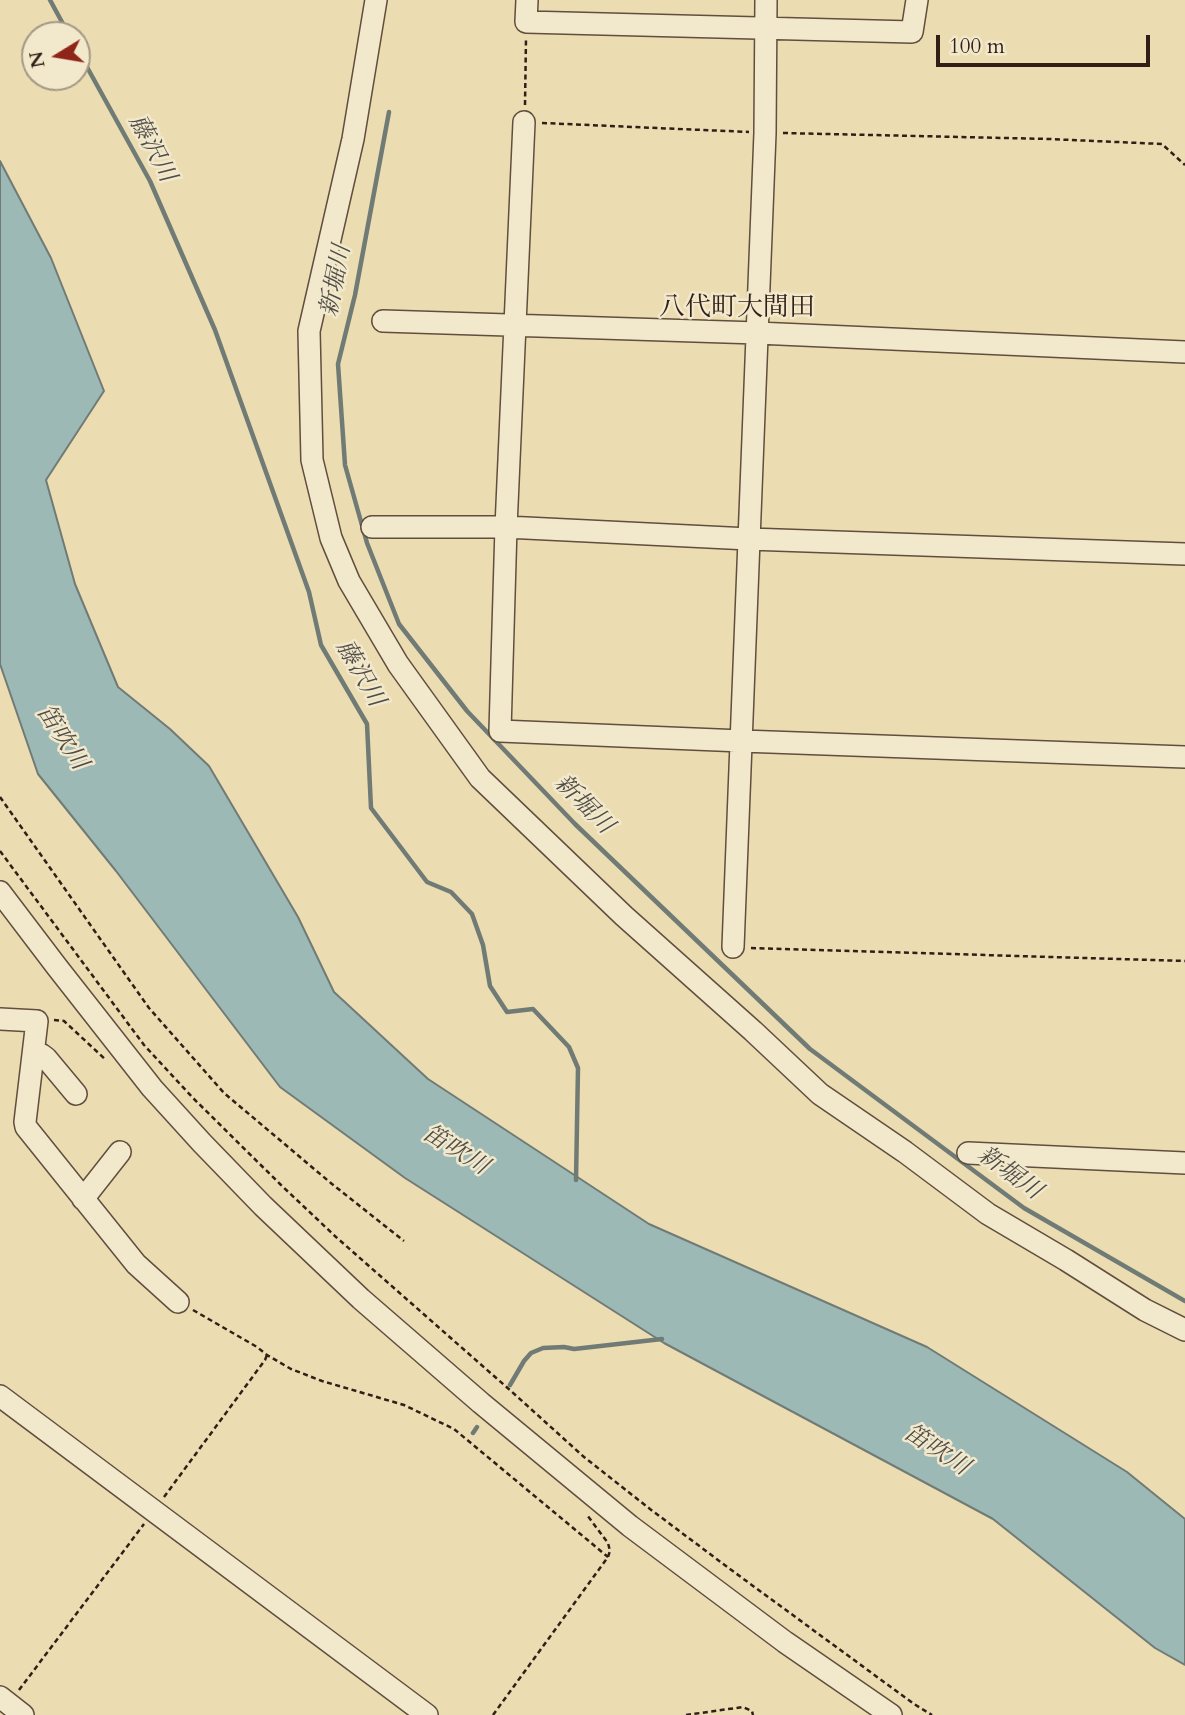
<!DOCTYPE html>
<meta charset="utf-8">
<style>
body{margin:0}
#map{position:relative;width:1185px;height:1715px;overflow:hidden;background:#ebdcb1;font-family:Cardo,serif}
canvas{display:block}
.north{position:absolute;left:21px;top:21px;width:70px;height:70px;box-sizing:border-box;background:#f2e8cc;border:2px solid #a59884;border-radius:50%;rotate:259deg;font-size:19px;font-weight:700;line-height:28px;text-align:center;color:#311f17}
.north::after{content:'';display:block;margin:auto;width:24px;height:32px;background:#8f2418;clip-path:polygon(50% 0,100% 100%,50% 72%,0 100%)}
.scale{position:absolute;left:936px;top:35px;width:214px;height:32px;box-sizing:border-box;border:4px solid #311f17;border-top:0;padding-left:9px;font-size:21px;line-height:24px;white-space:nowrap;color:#311f17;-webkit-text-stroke:5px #f2e8cc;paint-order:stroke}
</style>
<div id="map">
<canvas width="1185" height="1715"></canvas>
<div class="north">N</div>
<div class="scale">100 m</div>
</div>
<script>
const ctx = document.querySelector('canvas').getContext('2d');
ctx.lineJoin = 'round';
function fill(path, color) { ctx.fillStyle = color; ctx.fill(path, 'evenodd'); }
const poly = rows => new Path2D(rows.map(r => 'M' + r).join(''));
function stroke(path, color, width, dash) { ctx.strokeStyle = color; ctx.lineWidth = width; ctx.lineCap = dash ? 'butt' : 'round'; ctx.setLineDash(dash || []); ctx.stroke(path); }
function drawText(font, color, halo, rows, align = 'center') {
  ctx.font = font + ' Cardo,"Noto Serif JP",serif'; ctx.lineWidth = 5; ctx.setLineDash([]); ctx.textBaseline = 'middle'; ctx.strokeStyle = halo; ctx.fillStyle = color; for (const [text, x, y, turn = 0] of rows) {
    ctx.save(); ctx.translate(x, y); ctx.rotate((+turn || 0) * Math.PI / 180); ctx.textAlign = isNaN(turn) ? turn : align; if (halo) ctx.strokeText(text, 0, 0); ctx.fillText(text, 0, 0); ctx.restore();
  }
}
const water = poly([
 [0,161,51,258,104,391,46,480,75,584,118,687,170,729,209,766,298,917,334,992,428,1079,649,1224,927,1347,1127,1472,1185,1519,1185,1665,1155,1648,993,1519,664,1343,405,1178,280,1087,116,871,38,774,0,664,0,161]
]);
fill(water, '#9cb9b6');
stroke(water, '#717b76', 2);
stroke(poly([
 [50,0,69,35],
 [77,49,150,181,215,330,309,592,321,645,367,724,371,808,427,882,451,892,472,914,483,945,490,986,507,1012,533,1009,569,1047,578,1068,576,1180],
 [389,112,355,295,338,364,345,465,367,543,399,624,467,711,575,824,810,1049,1024,1208,1185,1301],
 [510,1385,524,1361,531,1353,543,1348,564,1347,574,1349,662,1339],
 [473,1433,477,1427]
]), '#717b76', 4.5);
const minor = poly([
 [376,0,353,139,309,331,312,460,331,538,349,581,398,664,480,778,624,916,753,1031,820,1094,905,1152,988,1214,1066,1260,1145,1310,1185,1330],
 [527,0,526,22,912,32,917,0],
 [524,122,506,527,500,731,742,741,1185,757],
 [383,321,757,333,1185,352],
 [372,527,506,527,749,539,1185,554],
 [0,892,57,967,152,1088,202,1143,263,1206,361,1299,481,1403,630,1526,785,1642,891,1715],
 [733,947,765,133,766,0],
 [0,1019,37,1021,25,1122,26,1127,136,1264,178,1302],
 [34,1053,42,1055,46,1058,76,1094],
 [968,1153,1185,1163],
 [83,1199,120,1152],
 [0,1396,427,1715],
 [0,1697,23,1715]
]);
stroke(minor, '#604e3e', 24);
stroke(poly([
 [525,105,526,38],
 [542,123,749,132],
 [783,133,1049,139,1162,144,1185,165],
 [0,797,149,1008,224,1093,332,1184,404,1241],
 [0,851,144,1045,193,1098,281,1185,336,1237,511,1391,584,1457,650,1509,730,1569,914,1704,932,1715],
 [751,948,1185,961],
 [54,1020,64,1021,106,1060],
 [193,1310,257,1347,267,1355,291,1369,322,1381,404,1405,454,1429,608,1557],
 [164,1497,265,1360,267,1355],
 [19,1690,144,1524],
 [493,1715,608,1557,610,1551,608,1543,587,1515],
 [686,1715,743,1707,752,1711,753,1715]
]), '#311f17', 2.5, [5, 3.5]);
stroke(minor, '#f2e8cc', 21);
drawText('italic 24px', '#514d47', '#f2e8cc', [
 ["藤沢川",151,149,62],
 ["新堀川",337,281,-79],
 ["藤沢川",359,674,60],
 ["笛吹川",61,738,57],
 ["新堀川",583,805,45],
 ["笛吹川",455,1151,32],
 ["新堀川",1009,1174,36],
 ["笛吹川",936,1451,33]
]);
drawText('26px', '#311f17', '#f2e8cc', [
 ["八代町大間田",737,309]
]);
</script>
